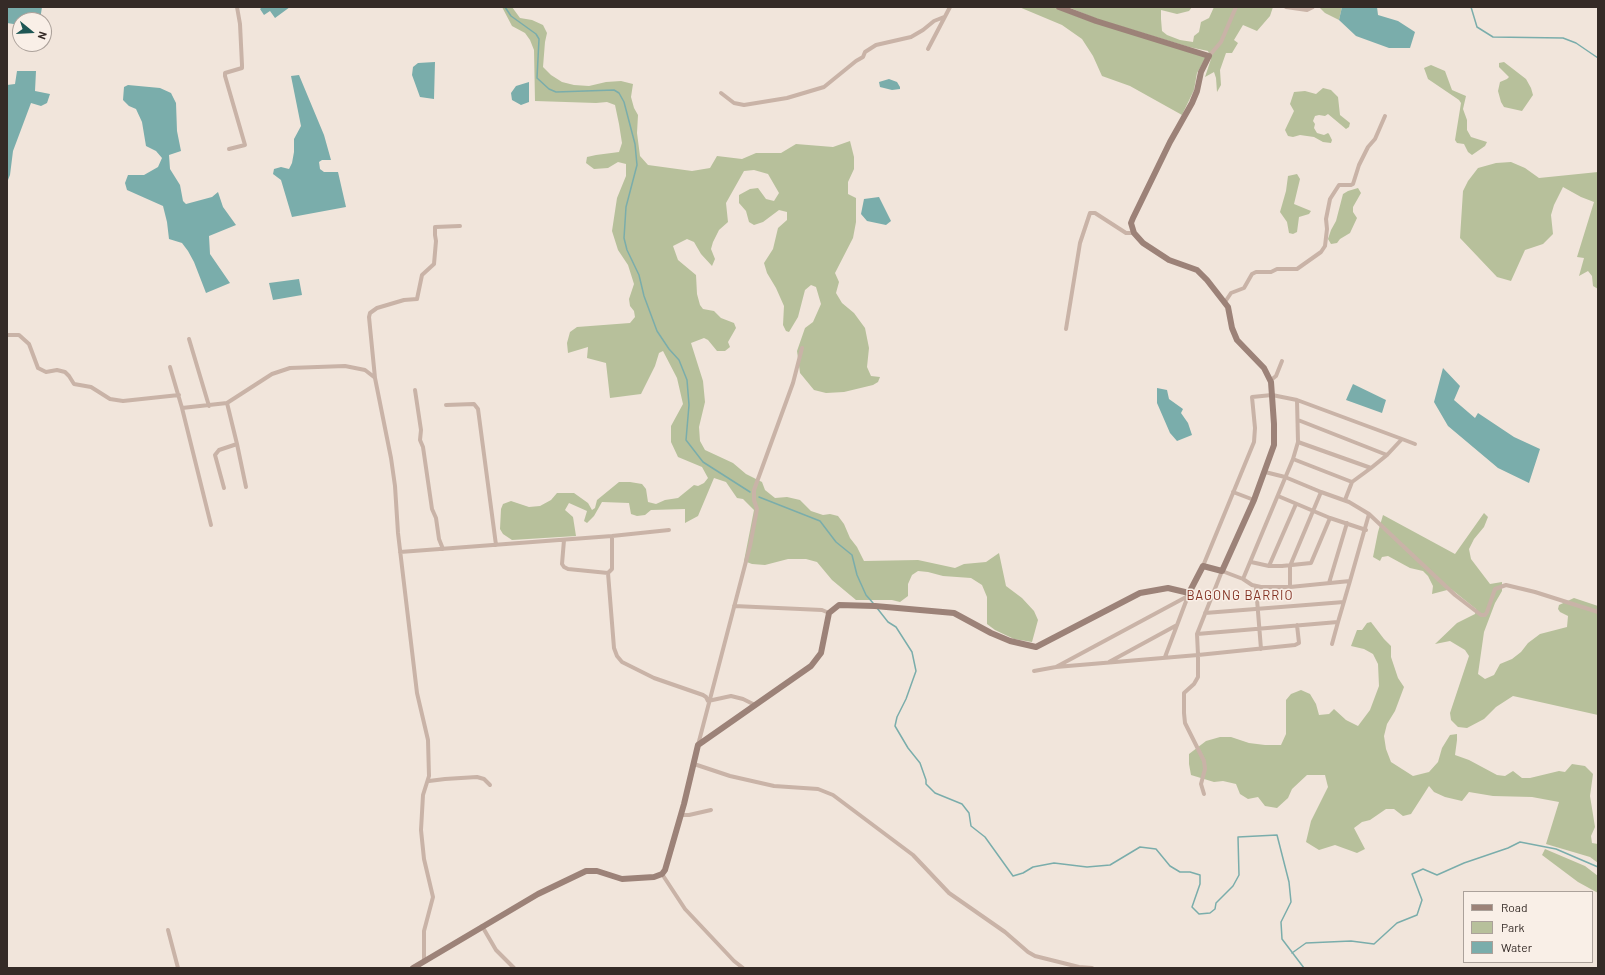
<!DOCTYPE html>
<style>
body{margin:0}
#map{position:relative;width:1605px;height:975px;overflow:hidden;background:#f1e5db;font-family:Barlow,sans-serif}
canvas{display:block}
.frame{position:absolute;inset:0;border:8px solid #352b27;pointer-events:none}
.legend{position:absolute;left:1463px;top:891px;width:130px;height:72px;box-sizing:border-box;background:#f9efe7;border:1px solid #aba19a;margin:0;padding:5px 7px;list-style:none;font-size:12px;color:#352b27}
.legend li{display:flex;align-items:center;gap:8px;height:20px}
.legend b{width:20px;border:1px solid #aba19a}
.north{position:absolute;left:12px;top:12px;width:40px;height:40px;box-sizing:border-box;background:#f9efe7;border:1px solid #aba19a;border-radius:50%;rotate:108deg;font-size:11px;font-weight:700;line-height:16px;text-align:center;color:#352b27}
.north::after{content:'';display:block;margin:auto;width:14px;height:18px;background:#1e5654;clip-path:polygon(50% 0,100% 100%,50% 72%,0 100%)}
</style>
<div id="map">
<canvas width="1605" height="975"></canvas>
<div class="frame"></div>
<ul class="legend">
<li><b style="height:5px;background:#9c8278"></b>Road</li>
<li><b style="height:11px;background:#b7c09b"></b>Park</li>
<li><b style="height:11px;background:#7aadab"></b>Water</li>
</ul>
<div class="north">N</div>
</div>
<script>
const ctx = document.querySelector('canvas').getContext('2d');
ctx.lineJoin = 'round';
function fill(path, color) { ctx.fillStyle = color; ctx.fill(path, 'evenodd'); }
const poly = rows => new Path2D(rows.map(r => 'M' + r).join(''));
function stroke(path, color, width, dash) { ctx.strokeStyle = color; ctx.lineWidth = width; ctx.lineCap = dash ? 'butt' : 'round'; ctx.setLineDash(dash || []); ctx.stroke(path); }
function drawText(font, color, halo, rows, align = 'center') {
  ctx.font = font + ' Barlow,sans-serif'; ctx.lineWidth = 3; ctx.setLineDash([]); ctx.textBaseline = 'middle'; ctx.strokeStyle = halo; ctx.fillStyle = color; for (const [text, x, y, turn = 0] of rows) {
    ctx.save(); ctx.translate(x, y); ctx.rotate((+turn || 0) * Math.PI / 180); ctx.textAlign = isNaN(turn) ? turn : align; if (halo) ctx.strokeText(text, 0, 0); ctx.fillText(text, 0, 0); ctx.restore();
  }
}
fill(poly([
 [502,7,512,7,520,18,532,20,543,25,547,33,545,42,543,67,551,75,562,82,574,85,589,86,606,82,621,81,633,84,631,97,634,108,638,115,637,133,640,156,648,165,692,171,710,168,717,156,742,159,756,153,781,153,796,144,833,147,850,141,854,157,854,169,848,182,848,194,856,198,856,222,853,238,835,273,839,282,836,293,842,303,854,313,865,328,869,348,867,367,871,376,880,377,878,382,873,385,844,392,826,393,814,390,800,373,797,351,805,328,813,322,821,304,816,287,811,285,805,290,798,317,789,332,786,331,783,325,784,306,776,288,767,273,764,263,773,249,778,228,787,220,787,212,779,210,763,222,754,225,749,222,746,211,739,203,739,195,750,189,758,188,766,199,774,201,779,193,768,174,754,170,744,171,726,203,728,222,719,230,713,242,711,249,715,259,712,266,701,254,694,242,687,239,673,246,678,260,696,275,697,294,700,305,703,309,714,311,721,318,734,323,736,328,728,342,730,347,725,351,717,351,708,340,704,338,691,343,703,381,705,402,699,427,700,441,705,450,733,463,746,474,762,482,765,490,775,498,787,497,800,500,811,511,823,515,830,514,838,516,844,524,850,538,857,547,864,561,918,560,955,568,964,564,986,562,999,553,1006,586,1022,598,1034,611,1038,620,1032,642,1014,639,995,630,987,624,987,597,982,585,971,578,943,576,928,572,918,571,912,575,908,584,908,596,900,602,892,600,856,600,832,580,817,562,806,559,788,559,765,565,752,564,744,561,754,510,743,499,737,498,726,482,714,478,698,516,685,523,685,509,651,510,645,515,637,516,631,514,629,503,602,502,594,516,587,523,584,521,587,511,569,503,565,510,573,517,576,536,512,540,503,534,500,529,501,509,503,504,511,501,529,507,540,506,551,500,557,493,574,493,588,503,592,510,595,508,597,500,619,482,630,482,642,484,646,489,648,502,656,504,665,500,678,498,694,485,698,486,704,483,708,478,702,467,678,457,671,442,671,426,683,404,677,378,663,351,659,353,655,366,641,394,610,398,606,363,587,358,588,347,568,353,567,343,570,332,577,327,630,323,635,317,634,311,630,306,629,299,634,284,628,265,618,250,612,231,617,198,626,176,626,164,618,162,608,168,594,169,586,163,587,157,596,155,619,152,622,143,619,124,615,105,607,102,596,103,535,101,534,50,530,40,525,33,512,26],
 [1019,7,1053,7,1084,19,1206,57,1197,73,1194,90,1182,115,1130,86,1102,76,1093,56,1082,39,1062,25],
 [1068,7,1192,7,1189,11,1177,14,1161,10,1161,19,1162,31,1167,35,1180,40,1193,42,1194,36,1199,32,1201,22,1209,18,1214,7,1273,7,1270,16,1257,31,1243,25,1234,40,1238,43,1232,53,1226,53,1220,70,1221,85,1217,92,1216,78,1214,72,1205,77,1211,59,1208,51,1189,47,1097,19],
 [1319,7,1342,7,1339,20,1325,13],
 [1504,62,1526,79,1531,88,1533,95,1522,111,1504,107,1501,102,1498,91,1500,82,1507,79,1509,77,1499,67,1499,63],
 [1431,65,1445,71,1452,90,1466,96,1463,109,1467,120,1467,130,1471,137,1487,142,1485,146,1472,155,1468,152,1464,144,1457,143,1455,140,1461,103,1459,100,1428,79,1424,68],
 [1323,88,1331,90,1338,97,1340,115,1350,123,1349,127,1346,129,1328,114,1325,116,1319,115,1315,116,1313,121,1315,124,1314,128,1317,133,1324,135,1328,133,1329,134,1332,140,1331,143,1323,142,1314,137,1300,135,1293,137,1288,136,1285,130,1294,111,1290,104,1294,92,1305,91,1316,94],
 [1511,162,1525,168,1539,178,1598,172,1598,289,1593,286,1592,276,1588,271,1579,276,1584,258,1577,257,1594,202,1581,197,1563,187,1554,205,1551,215,1553,234,1543,244,1525,250,1511,281,1497,277,1460,238,1463,191,1468,181,1478,168,1496,163],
 [1297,174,1300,179,1294,204,1311,211,1309,214,1299,217,1297,232,1293,234,1289,233,1287,222,1280,212,1286,191,1288,176],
 [1358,188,1361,193,1353,207,1353,212,1357,218,1350,233,1340,239,1337,243,1331,244,1328,239,1331,230,1336,221,1343,194,1348,191],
 [1484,513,1488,517,1484,527,1474,539,1469,549,1471,559,1490,584,1502,582,1502,591,1495,603,1484,632,1478,674,1485,679,1494,675,1500,664,1512,659,1521,652,1528,643,1540,634,1567,627,1568,616,1560,612,1558,609,1559,605,1574,598,1598,606,1598,715,1513,696,1496,707,1484,719,1467,728,1458,727,1451,720,1450,713,1469,656,1465,650,1450,641,1435,644,1457,623,1475,614,1476,609,1451,589,1432,594,1433,586,1428,576,1423,571,1410,568,1388,556,1382,557,1380,561,1373,557,1378,532,1383,515,1455,554],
 [1371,622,1384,639,1391,646,1391,657,1398,678,1404,687,1395,711,1387,724,1384,736,1386,749,1391,762,1413,776,1429,772,1438,762,1442,748,1450,735,1457,734,1457,740,1455,755,1469,760,1497,775,1505,776,1513,771,1522,778,1530,778,1559,771,1565,772,1572,764,1585,766,1593,774,1590,796,1595,827,1591,836,1592,843,1598,844,1598,863,1590,857,1546,844,1559,802,1532,797,1493,796,1469,792,1462,801,1445,797,1434,792,1429,786,1411,814,1403,816,1394,809,1386,809,1370,820,1362,822,1354,828,1365,849,1357,853,1335,845,1319,850,1306,842,1311,821,1328,787,1325,775,1307,775,1292,789,1288,798,1277,808,1265,806,1258,797,1248,799,1240,794,1236,784,1223,781,1214,782,1191,775,1189,764,1189,754,1206,741,1220,737,1231,737,1249,743,1265,745,1281,745,1286,734,1286,700,1291,694,1301,690,1310,694,1316,704,1319,715,1329,714,1334,709,1346,720,1358,726,1370,710,1379,686,1378,664,1373,654,1364,649,1351,646,1357,630,1362,630,1367,623],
 [1545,849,1585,866,1598,876,1598,893,1578,882,1542,855]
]), '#b7c09b');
fill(poly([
 [7,7,42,7,40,20,20,20,20,25,7,23],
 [262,7,290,7,275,18,270,11,264,15,260,9],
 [1342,7,1377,7,1378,15,1398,21,1415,32,1410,48,1389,48,1356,36,1339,20],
 [435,62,434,99,420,97,412,75,413,67,418,63],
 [17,71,36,71,35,91,50,94,47,103,41,106,31,103,13,151,10,175,8,180,7,85,15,84],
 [299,75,324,135,331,160,322,160,319,162,320,169,324,172,338,172,346,207,292,217,281,180,273,174,274,169,281,167,289,169,292,163,294,152,294,139,301,126,291,76],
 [889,79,897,82,900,87,900,89,892,90,880,87,879,82],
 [529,82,529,102,521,105,512,100,511,93,516,86],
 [128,85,160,88,171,93,176,103,177,131,181,151,169,155,170,169,180,185,183,201,186,204,212,197,218,192,223,207,236,225,209,236,210,254,230,283,206,293,194,262,188,251,182,243,169,239,167,222,163,206,127,190,125,183,128,175,144,175,158,167,162,158,156,151,146,146,142,122,136,109,129,106,123,100,124,87],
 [879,197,891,221,886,225,867,221,861,214,864,199],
 [299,279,302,295,273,300,269,283],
 [1443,368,1460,386,1454,400,1475,418,1478,413,1514,437,1540,449,1529,483,1498,468,1448,426,1434,402],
 [1353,384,1386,400,1382,413,1346,400],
 [1157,388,1167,390,1169,399,1183,409,1181,413,1188,423,1192,435,1177,441,1170,433,1157,403]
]), '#7aadab');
stroke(poly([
 [505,7,511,16,536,34,539,39,537,78,549,89,556,92,614,90,619,93,624,102,635,144,637,165,626,207,624,238,627,250,639,275,644,296,657,331,669,349,679,360,687,380,689,405,686,440,703,462,750,492],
 [1471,7,1477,27,1493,37,1563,38,1576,43,1598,58],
 [759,497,820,521,836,542,852,555,857,575,866,595,873,603],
 [877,608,888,622,896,627,912,652,916,671,906,699,897,717,895,726,908,748,920,763,926,780,926,784,935,793,962,804,969,813,971,826,985,837,1013,876,1023,873,1033,867,1054,863,1087,867,1110,865,1140,847,1156,849,1170,866,1180,872,1190,872,1200,875,1200,884,1192,907,1199,914,1210,913,1215,909,1216,903,1233,886,1239,875,1238,837,1277,835,1289,882,1291,902,1281,922,1282,939,1304,968],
 [1292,953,1306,943,1351,941,1374,944,1397,923,1417,915,1422,900,1412,874,1423,869,1437,875,1464,863,1508,848,1520,842,1556,849,1598,867]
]), '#7aadab', 1.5);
stroke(poly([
 [1286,7,1307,10,1313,7],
 [928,49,950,7],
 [1209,56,1221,42,1236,7],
 [721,93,734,103,744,105,787,98,824,87,856,61,863,57,865,52,876,45,911,37,923,30,934,21,944,17],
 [229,149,245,145,225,76,225,73,242,68,242,65,240,24,237,7],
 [1225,302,1231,293,1244,288,1252,274,1256,272,1271,272,1277,269,1297,269,1321,252,1325,246,1327,229,1326,219,1330,199,1339,185,1351,185,1353,184,1359,165,1368,147,1375,139,1385,116],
 [1066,329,1080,243,1090,213,1095,213,1126,233,1134,233],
 [7,335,19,335,29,344,38,368,46,372,57,370,65,372,69,376,74,384,91,387,110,399,123,401,179,395],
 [189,339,209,406],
 [170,367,182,408,227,403],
 [1271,380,1276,376,1282,361],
 [415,390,421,430,420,440,423,447,432,509,436,518,439,539,443,549],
 [1297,400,1402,439,1387,455,1371,468],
 [446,405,474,404,478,409,496,545],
 [182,408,211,525],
 [1298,420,1387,455],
 [1402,439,1415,444],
 [237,444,246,487],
 [1293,459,1352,482,1371,468,1298,442],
 [224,488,215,455,219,450,237,444,227,403,272,374,290,368,345,366,365,370,374,377],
 [1233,492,1254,500],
 [1345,500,1352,482],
 [1369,514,1455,595,1481,615,1485,615,1487,612,1495,589,1506,585,1535,592,1598,612],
 [1330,518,1366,530],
 [564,540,562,564,564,567,568,569,608,573,614,648,617,656,622,662,654,678,703,695,706,697,708,701,731,696,743,699,755,705],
 [400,552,612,536,669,530],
 [1251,562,1269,566,1282,566,1311,563,1330,518,1278,496],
 [1269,566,1296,504],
 [608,573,612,569,612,536],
 [1243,579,1252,585,1261,587,1290,587,1350,581,1369,514,1349,502,1321,492,1285,477,1265,472],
 [1329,583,1347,523],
 [1256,587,1261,649],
 [1290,587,1290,566,1321,492],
 [1188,596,1056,667,1198,655,1197,634,1222,571,1243,579,1293,459,1298,442,1297,400,1272,395,1252,397,1255,428,1254,442,1203,566],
 [734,606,822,610,829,613],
 [1205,613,1344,602],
 [1197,634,1338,622,1350,581],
 [1332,644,1338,622],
 [1165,657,1188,596],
 [1109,662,1177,625],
 [1034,671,1056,667],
 [698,745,750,546,757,509,754,500,754,490,793,383,802,348],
 [694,764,730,776,774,786,818,789,833,795,913,855,949,893,1005,932,1028,952,1035,956,1079,967,1092,968],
 [429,781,445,779,477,777,484,779,490,785],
 [1204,794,1201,784,1205,769,1204,761,1185,723,1184,713,1184,693,1194,684,1198,677,1198,655,1295,645,1299,643,1297,625],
 [681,815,689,815,711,810],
 [662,874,685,909,734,961,743,968],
 [482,926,496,950,514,968],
 [168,930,178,968],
 [424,960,424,931,433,897,424,859,421,830,423,795,429,776,428,740,417,693,398,533,395,486,391,458,375,378,369,317,370,313,377,308,404,300,417,299,422,275,434,264,436,241,435,235,435,227,460,226]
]), '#c9b3a7', 4);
stroke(poly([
 [413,968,538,894,586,871,597,871,622,879,654,877,662,874,665,870,684,804,698,745,811,666,821,653,829,613,839,605,875,606,954,613,991,633,1010,641,1036,647,1140,593,1168,588,1189,593,1203,566,1222,571,1254,500,1274,445,1274,424,1271,382,1264,368,1237,340,1232,328,1228,307,1207,280,1197,270,1169,260,1143,243,1134,233,1131,223,1133,218,1170,142,1192,103,1197,91,1201,72,1209,56,1096,21,1059,7]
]), '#9c8278', 6);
ctx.letterSpacing = '1px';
drawText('13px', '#823122', '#f9efe7', [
 ["BAGONG BARRIO",1240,596]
]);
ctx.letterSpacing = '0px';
</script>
